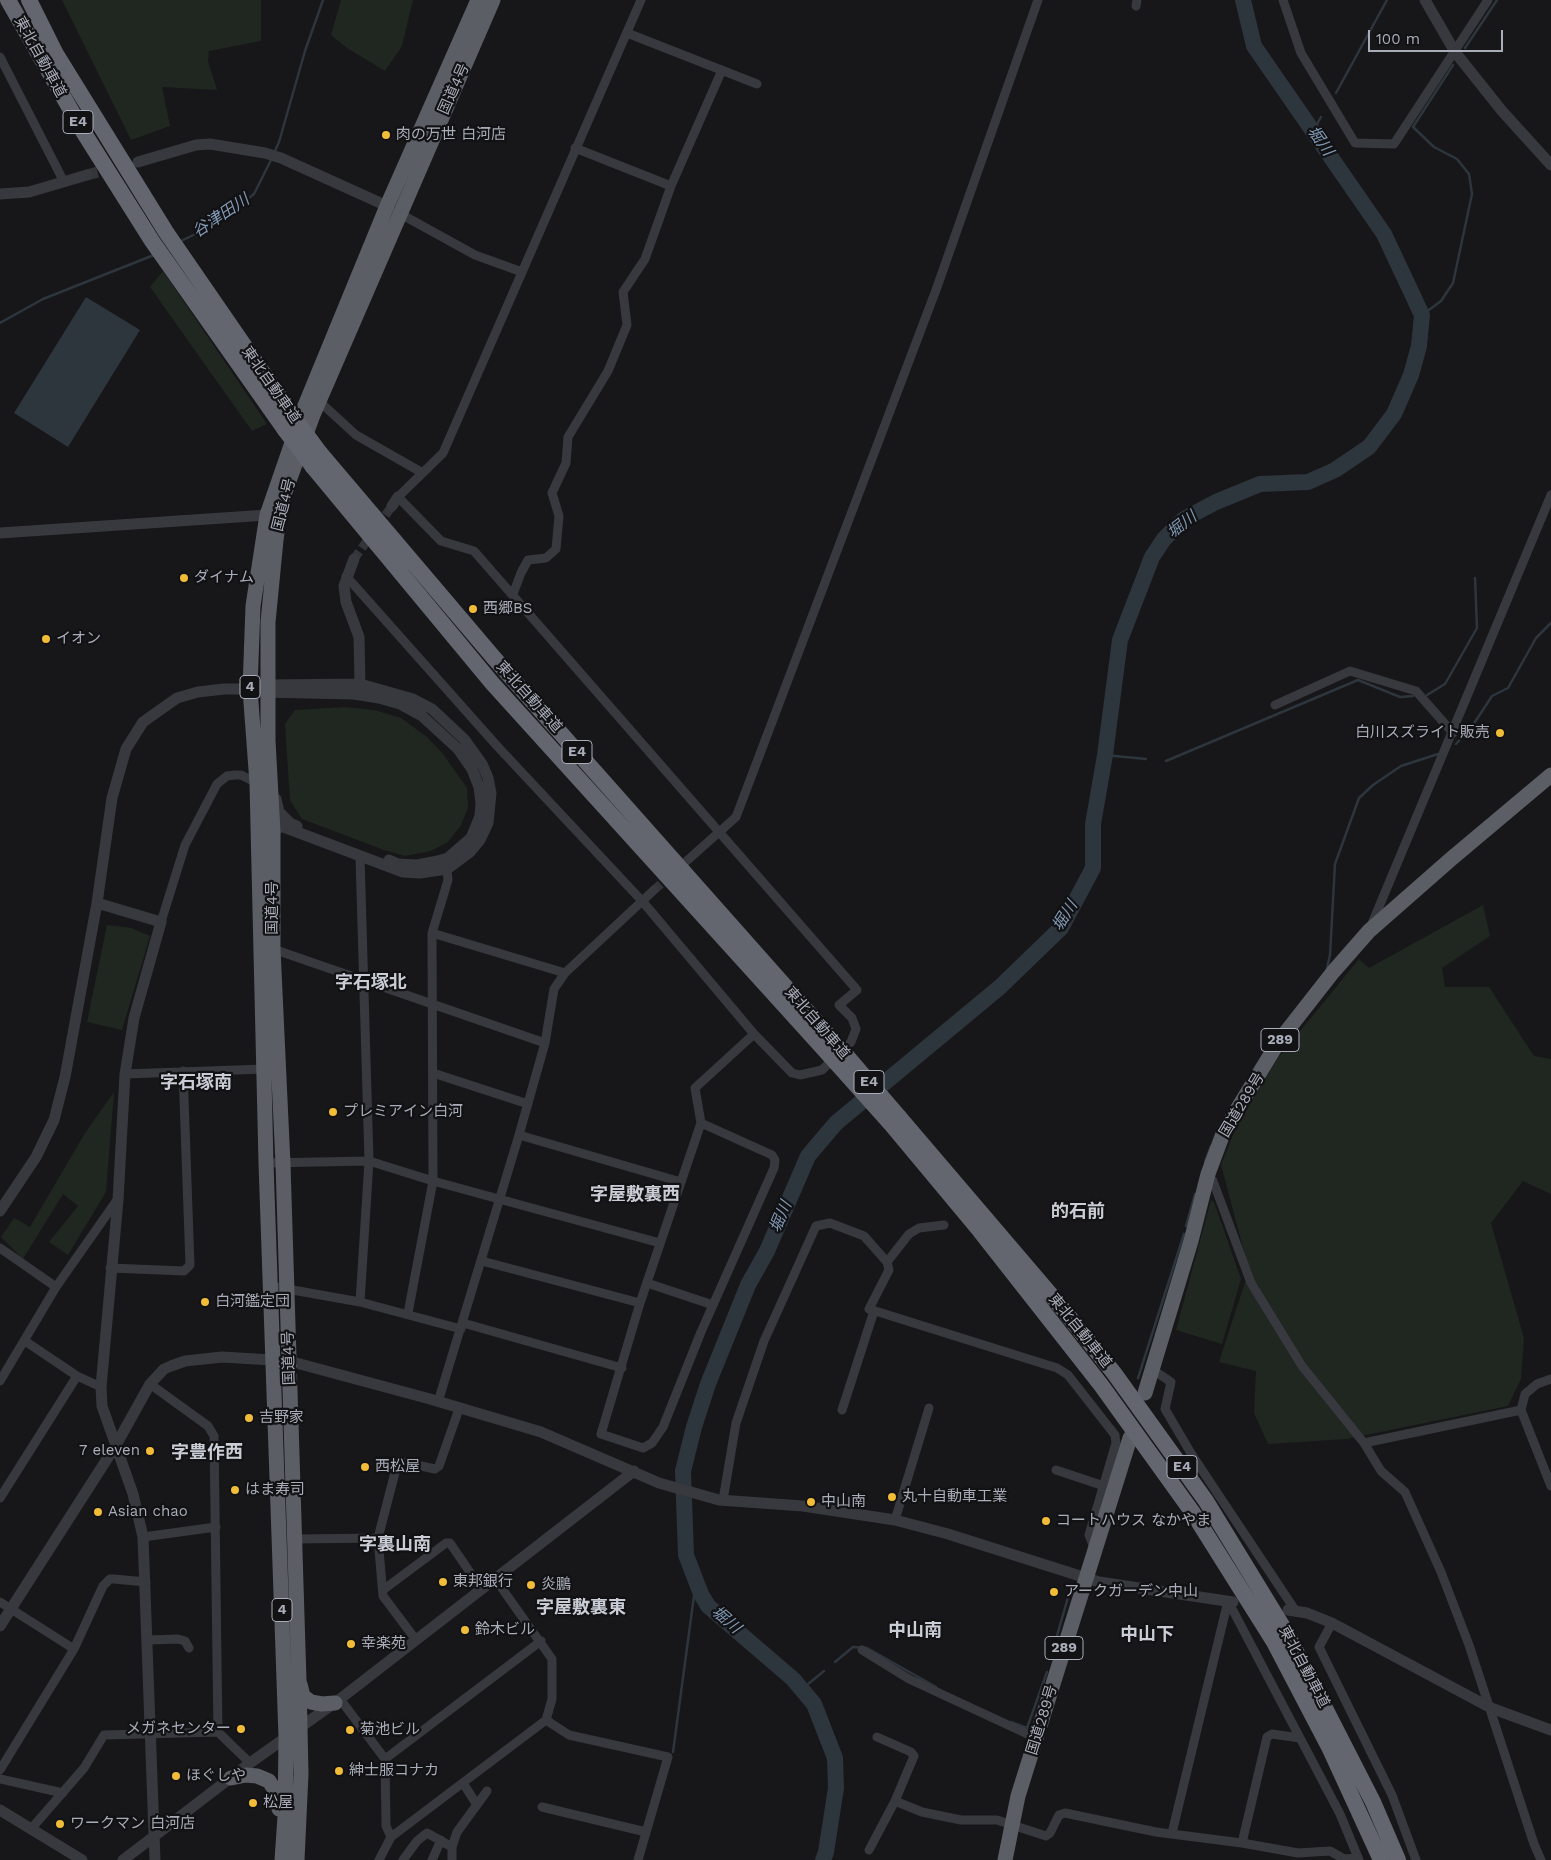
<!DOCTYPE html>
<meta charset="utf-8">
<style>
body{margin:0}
#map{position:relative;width:1551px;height:1860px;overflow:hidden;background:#171719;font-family:"Work Sans",sans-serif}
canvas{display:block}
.scale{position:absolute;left:1368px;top:30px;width:135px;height:22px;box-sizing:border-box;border:2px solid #a9adb9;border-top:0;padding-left:6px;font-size:15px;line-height:18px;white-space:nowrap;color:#a9adb9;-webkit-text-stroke:4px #121214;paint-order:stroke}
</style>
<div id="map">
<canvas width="1551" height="1860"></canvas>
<div class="scale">100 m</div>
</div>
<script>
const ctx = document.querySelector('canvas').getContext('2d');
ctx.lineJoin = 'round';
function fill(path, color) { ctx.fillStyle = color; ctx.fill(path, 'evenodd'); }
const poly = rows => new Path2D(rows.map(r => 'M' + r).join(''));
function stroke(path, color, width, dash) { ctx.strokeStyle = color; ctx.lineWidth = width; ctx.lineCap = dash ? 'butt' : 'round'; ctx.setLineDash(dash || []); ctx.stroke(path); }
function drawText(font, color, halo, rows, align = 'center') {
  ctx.font = font + ' "Work Sans","Noto Sans JP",sans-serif'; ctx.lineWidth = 4.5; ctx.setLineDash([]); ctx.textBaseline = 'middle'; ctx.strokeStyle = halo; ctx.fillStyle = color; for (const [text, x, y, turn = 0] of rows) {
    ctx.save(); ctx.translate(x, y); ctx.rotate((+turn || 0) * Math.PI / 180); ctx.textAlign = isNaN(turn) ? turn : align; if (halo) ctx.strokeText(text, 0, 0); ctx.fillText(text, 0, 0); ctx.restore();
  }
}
fill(poly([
 [62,0,261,0,261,41,209,51,208,61,217,90,162,87,170,126,131,140],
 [341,0,413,0,402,46,385,71,347,48,331,35],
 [163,271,267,424,252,431,150,287],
 [345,707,374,710,401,718,427,737,443,754,467,788,468,808,461,825,448,842,431,851,405,856,384,850,302,819,290,800,285,724,295,710],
 [1483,905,1490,936,1442,968,1445,987,1489,987,1534,1056,1551,1059,1551,1194,1523,1181,1491,1223,1524,1338,1521,1379,1508,1406,1346,1439,1268,1444,1254,1413,1256,1371,1219,1362,1249,1270,1221,1165,1237,1125,1278,1058,1359,959,1369,968],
 [107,925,131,928,150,936,122,1030,87,1022],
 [114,1092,106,1192,68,1255,49,1242,78,1206,63,1194,23,1259,1,1237,14,1218,30,1227,85,1133],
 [1211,1200,1214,1202,1241,1279,1222,1344,1176,1330]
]), '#1f2720');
fill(poly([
 [86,297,140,330,68,447,14,413]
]), '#2d353d');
stroke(poly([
 [1465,48,1497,0],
 [1336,93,1387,0],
 [1312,133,1321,117],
 [274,153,279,142,305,51,323,0],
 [179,242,212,226,254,194,272,158],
 [1422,315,1441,301,1453,283,1472,194,1469,174,1457,159,1434,147,1413,127,1453,65],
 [0,323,43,299,154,255],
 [1427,695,1445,684,1477,628,1475,578],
 [1456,744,1473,725,1492,696,1508,688,1536,638,1551,623],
 [1105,755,1146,759],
 [1166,761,1358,680,1400,697,1413,696],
 [1327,968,1330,955,1335,864,1359,798,1373,785,1401,766,1438,754],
 [1205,1162,1211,1146],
 [1186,1226,1195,1194],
 [1138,1378,1184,1234],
 [1052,1653,1071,1587],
 [835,1662,853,1647,867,1648,936,1687],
 [802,1689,824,1671],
 [1011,1722,1027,1728,1047,1672],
 [673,1752,696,1581]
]), '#2d353d', 2.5);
stroke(poly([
 [823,1860,826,1852,836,1788,835,1758,814,1704,793,1679,708,1606,701,1594,686,1555,683,1471,694,1427,708,1384,748,1285,767,1251,808,1156,836,1123,1000,987,1061,928,1093,868,1093,824,1105,755,1120,640,1152,557,1164,539,1184,519,1216,502,1260,484,1308,482,1335,470,1369,447,1394,414,1411,375,1419,346,1422,315,1384,234,1254,46,1243,0]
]), '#2d353d', 16);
stroke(poly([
 [354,559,392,506],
 [654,890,690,858]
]), '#343539', 9, [9, 4.5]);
stroke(poly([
 [87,175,131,163]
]), '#343539', 11, [11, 5.5]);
stroke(poly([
 [1283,0,1301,53,1355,143,1394,144,1488,0],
 [1136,6,1137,0],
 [627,33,757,84],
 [0,57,64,182],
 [575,148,671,186],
 [397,212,475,255,522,272],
 [320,402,356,435,421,472],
 [346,576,498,747,643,902,754,1034,792,1073,800,1075,822,1070,851,1042,856,1029,852,1018,839,1005,857,990,474,551,441,541,398,497,443,453,641,0],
 [513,594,521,573,528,560,546,558,556,549,559,516,552,493,566,463,568,437,608,371,627,325,623,292,645,259,671,186,722,70],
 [1275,705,1350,671,1416,691,1453,733],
 [360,857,369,1161,360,1302],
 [690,858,736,817,936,290,1038,0],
 [161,922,185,845,217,784,227,776,235,775,241,775,257,783],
 [1371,926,1551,495],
 [432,933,565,973],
 [273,949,545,1043],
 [433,1073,528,1104],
 [125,1074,264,1069],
 [701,1123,772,1155,775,1160,774,1168,701,1332,663,1427,652,1443,643,1448,601,1434,640,1303,701,1123,695,1088,754,1034],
 [519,1135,681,1182],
 [266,1163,369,1161,433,1181,660,1243],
 [1208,1175,1213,1181,1251,1283,1302,1366,1364,1443,1381,1471,1405,1492,1441,1572,1469,1645,1534,1844,1541,1860],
 [0,1248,56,1287],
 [482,1261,640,1303],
 [887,1262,909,1234,919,1228,944,1225],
 [110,1268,184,1271,190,1265,183,1071],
 [647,1283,713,1305],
 [270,1286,360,1302,461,1329],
 [408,1313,433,1181,432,933,448,880,447,869],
 [463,1323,622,1368],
 [25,1341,77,1376,101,1387],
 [1153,1370,1171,1382,1165,1409,1192,1455,1295,1610],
 [0,1381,56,1287,117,1200],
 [150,1384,208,1426,214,1436,218,1732,250,1763],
 [438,1402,519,1135,545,1043,554,989,565,973,654,890],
 [842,1410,874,1311],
 [1521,1410,1551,1486],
 [1364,1443,1521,1410,1525,1394,1537,1384,1551,1379],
 [1056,1470,1104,1486],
 [0,1498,77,1376],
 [723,1500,736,1423,764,1341,816,1226,830,1223,864,1236,887,1262,889,1270,869,1309,1057,1368,1068,1375,1115,1435,1116,1443,1089,1535,1094,1547],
 [895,1520,929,1408],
 [143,1537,216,1527],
 [295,1539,378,1538],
 [383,1590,446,1543,450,1543,482,1590],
 [1228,1601,1340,1814,1359,1860],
 [0,1602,74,1649],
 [1332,1623,1319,1647,1392,1795,1416,1860],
 [148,1640,178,1639,185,1641,189,1648],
 [416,1640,383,1596,378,1538,398,1461,435,1469,439,1466,459,1409],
 [862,1650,909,1679,1036,1738],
 [340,1699,385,1759],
 [546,1720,569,1735,668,1757,638,1860],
 [0,1770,74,1649,103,1586,110,1579,114,1579,146,1582],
 [0,1779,63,1793],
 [463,1783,477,1805],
 [895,1801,922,1812,961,1820,997,1820,1046,1836,1050,1833,1059,1815,1065,1813,1156,1832,1242,1843,1298,1853,1330,1851,1344,1859,1358,1858],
 [542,1807,646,1832],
 [31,1829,84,1768,104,1735,218,1732],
 [1172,1833,1228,1601],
 [391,1837,386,1826,385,1759,541,1641],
 [1242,1843,1267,1737,1272,1734,1300,1738],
 [869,1850,895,1801,914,1756,911,1752,877,1737],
 [379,1860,391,1837,546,1720,552,1699,552,1659,496,1580],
 [403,1860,417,1841,427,1833,452,1847],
 [432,1860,441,1840],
 [452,1860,452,1847,457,1832,487,1791]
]), '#38393e', 9);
stroke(poly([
 [1425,0,1455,52,1502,111,1551,165],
 [138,162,196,145,210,144,265,153,281,158,387,206],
 [0,194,29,192,87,175],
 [392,506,398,497],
 [0,533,267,515],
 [354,559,344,586,346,602,359,637,360,684],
 [261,692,354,694,379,698,400,704,422,716,458,749,472,769,479,787,481,803,480,816,471,838,448,858,438,861,417,865,398,864,389,860],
 [276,799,279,812,290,823,297,826],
 [97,903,161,922,134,1018,125,1074,118,1200,101,1387,102,1406,133,1494,143,1537,155,1860],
 [0,1211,36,1157,54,1120,65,1077,97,903,112,798,126,749,143,722,177,698,198,692,224,689,250,689,268,685,360,684,413,699,432,709,464,739,482,764,488,778,491,793,488,823,480,840,470,852,447,869,420,873,403,872,281,826,273,832],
 [1288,1610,1307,1613,1332,1623,1491,1708,1551,1730],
 [0,1626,116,1445,150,1384,164,1369,171,1366,185,1361,222,1357,289,1361,430,1399,541,1432,659,1483,719,1500,803,1506,895,1520,948,1534,1099,1582,1233,1602],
 [0,1810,82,1860],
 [123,1860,250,1763,340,1699,634,1471]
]), '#38393e', 11);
stroke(poly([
 [1145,1393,1191,1241,1208,1174,1224,1131,1279,1041,1333,972,1369,931,1451,859,1551,775],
 [300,1684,303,1696,311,1702,322,1704,335,1703],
 [231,1778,246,1775,257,1776,269,1781,276,1792,279,1809],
 [282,1860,285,1817,286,1737,266,1163,257,783,250,689,253,606,267,515,304,408,387,206,478,0],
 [297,1860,301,1774,299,1681,283,1164,273,949,273,832,268,741,268,622,276,540,281,503,313,415,493,0],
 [1005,1860,1018,1796,1130,1438]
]), '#5c5e66', 15);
stroke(poly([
 [8,0,84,133,152,241,285,430],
 [29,0,56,54,166,232,292,415],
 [320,453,494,658,839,1047],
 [313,467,492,683,830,1056],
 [899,1117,1062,1308,1114,1373,1206,1501,1286,1632,1373,1802,1398,1860],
 [890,1123,980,1231,1101,1385,1193,1513,1274,1642,1329,1747,1381,1860]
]), '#64666f', 16);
stroke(poly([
 [292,415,320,453],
 [285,430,313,467],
 [839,1047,899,1117],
 [830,1056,889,1122]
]), '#64666f', 16);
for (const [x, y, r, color] of [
 [386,135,5,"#f1bc37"],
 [184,578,5,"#f1bc37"],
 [473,609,5,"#f1bc37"],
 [46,639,5,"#f1bc37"],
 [1500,733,5,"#f1bc37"],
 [333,1112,5,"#f1bc37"],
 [205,1302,5,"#f1bc37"],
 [249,1418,5,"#f1bc37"],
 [150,1451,5,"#f1bc37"],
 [365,1467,5,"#f1bc37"],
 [235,1490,5,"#f1bc37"],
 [892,1497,5,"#f1bc37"],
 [811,1502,5,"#f1bc37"],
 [98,1512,5,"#f1bc37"],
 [1046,1521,5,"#f1bc37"],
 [443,1582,5,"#f1bc37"],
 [531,1585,5,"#f1bc37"],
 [1054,1592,5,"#f1bc37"],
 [465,1630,5,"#f1bc37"],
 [351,1644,5,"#f1bc37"],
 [241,1729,5,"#f1bc37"],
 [350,1730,5,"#f1bc37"],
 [339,1771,5,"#f1bc37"],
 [176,1776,5,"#f1bc37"],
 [253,1803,5,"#f1bc37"],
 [60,1824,5,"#f1bc37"]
]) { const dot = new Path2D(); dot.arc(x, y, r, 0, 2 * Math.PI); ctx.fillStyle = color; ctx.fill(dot); stroke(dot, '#121214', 2); }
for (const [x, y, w] of [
 [78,122,30],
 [250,687,20],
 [577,752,30],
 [1280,1040,38],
 [869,1082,30],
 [1182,1467,30],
 [282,1610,20],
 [1064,1648,38]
]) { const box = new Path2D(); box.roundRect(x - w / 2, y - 11.5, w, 23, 4); ctx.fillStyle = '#121214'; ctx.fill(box); stroke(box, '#a9adb9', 1); }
drawText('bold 14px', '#a9adb9', null, [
 ["E4",78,122],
 ["4",250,687],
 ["E4",577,752],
 ["289",1280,1040],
 ["E4",869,1082],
 ["E4",1182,1467],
 ["4",282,1610],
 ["289",1064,1648]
]);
drawText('15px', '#a9adb9', '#121214', [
 ["東北自動車道",40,57,61],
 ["国道4号",454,89,-66],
 ["東北自動車道",271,385,55],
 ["国道4号",284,505,-76],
 ["東北自動車道",529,697,48],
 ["国道4号",273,908,-90],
 ["東北自動車道",817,1023,49],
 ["国道289号",1242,1105,-59],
 ["東北自動車道",1080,1331,51],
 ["国道4号",289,1358,-92],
 ["東北自動車道",1304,1667,62],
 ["国道289号",1042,1720,-73]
]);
drawText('15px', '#a9adb9', '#121214', [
 ["肉の万世 白河店",396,135],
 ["ダイナム",194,578],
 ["西郷BS",483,609],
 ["イオン",56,639],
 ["白川スズライト販売",1490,733,"right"],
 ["プレミアイン白河",343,1112],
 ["白河鑑定団",215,1302],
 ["吉野家",259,1418],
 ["7 eleven",140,1451,"right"],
 ["西松屋",375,1467],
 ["はま寿司",245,1490],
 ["丸十自動車工業",902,1497],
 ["中山南",821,1502],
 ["Asian chao",108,1512],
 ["コートハウス なかやま",1056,1521],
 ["東邦銀行",453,1582],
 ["炎鵬",541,1585],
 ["アークガーデン中山",1064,1592],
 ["鈴木ビル",475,1630],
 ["幸楽苑",361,1644],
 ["メガネセンター",231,1729,"right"],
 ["菊池ビル",360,1730],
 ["紳士服コナカ",349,1771],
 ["ほぐしや",186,1776],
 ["松屋",263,1803],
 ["ワークマン 白河店",70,1824]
], 'left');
drawText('italic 16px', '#8199b4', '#121214', [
 ["堀川",1320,141,55],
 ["谷津田川",221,216,-34],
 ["堀川",1182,525,-38],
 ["堀川",1065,916,-58],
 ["堀川",781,1217,-67],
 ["堀川",726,1620,41]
]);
drawText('bold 18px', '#cacdd5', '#121214', [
 ["字石塚北",371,983],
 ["字石塚南",196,1083],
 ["字屋敷裏西",635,1195],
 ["的石前",1078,1212],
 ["字豊作西",207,1453],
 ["字裏山南",395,1545],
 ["字屋敷裏東",581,1608],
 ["中山南",915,1631],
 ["中山下",1147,1635]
]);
</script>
